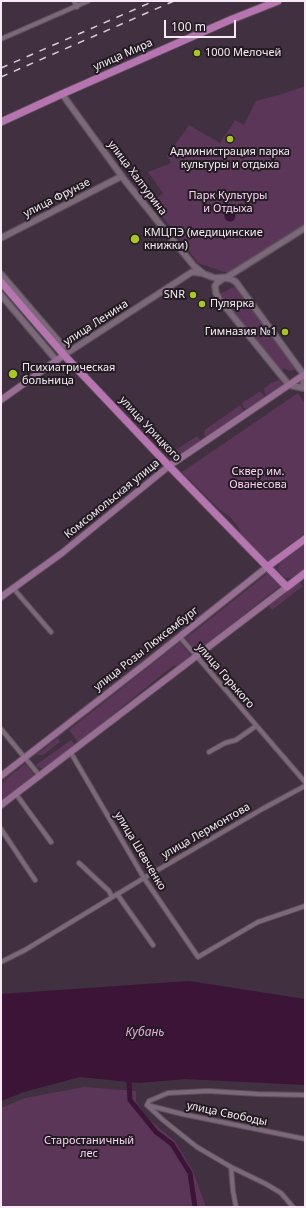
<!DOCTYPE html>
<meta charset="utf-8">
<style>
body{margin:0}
#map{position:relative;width:306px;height:1208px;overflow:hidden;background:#41303f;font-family:"Noto Sans",sans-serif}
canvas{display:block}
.frame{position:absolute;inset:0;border:2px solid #f6ebf4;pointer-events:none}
.scale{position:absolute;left:164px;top:20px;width:72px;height:18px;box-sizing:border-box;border:2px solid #f6ebf4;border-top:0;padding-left:5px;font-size:12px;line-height:14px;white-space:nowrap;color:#f6ebf4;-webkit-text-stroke:3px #231b22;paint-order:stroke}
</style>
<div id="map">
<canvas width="306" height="1208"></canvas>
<div class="frame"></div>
<div class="scale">100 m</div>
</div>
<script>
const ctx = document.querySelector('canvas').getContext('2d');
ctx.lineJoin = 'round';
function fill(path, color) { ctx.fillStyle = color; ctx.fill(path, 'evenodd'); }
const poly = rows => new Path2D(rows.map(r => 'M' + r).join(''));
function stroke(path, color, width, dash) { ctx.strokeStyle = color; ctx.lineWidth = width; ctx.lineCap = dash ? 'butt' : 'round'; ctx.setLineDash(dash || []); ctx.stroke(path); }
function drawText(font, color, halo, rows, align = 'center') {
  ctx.font = font + ' "Noto Sans",sans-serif'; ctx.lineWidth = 4; ctx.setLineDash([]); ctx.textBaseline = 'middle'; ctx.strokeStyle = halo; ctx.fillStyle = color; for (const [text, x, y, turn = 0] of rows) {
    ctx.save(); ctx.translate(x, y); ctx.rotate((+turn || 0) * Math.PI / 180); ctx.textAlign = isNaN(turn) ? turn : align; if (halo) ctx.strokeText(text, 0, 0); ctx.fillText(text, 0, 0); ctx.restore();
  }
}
fill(poly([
 [305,86,305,225,249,261,242,263,234,271,228,272,224,272,198,263,151,202,163,193,148,172,171,163,167,156,189,125,220,143,235,120,244,125,256,101,282,94],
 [236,286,297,369,290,371,284,368,281,371,220,294],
 [279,380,284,386,270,395,267,395,265,394,264,388,271,383],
 [259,392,262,393,264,396,263,400,248,409,244,408,242,403],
 [298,393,305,404,305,533,268,561,242,535,237,525,229,516,219,509,182,472],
 [240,405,245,413,209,437,207,437,204,435,205,430],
 [197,436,202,442,176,459,171,453],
 [305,544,305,568,291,578,286,578,283,576,278,570,279,564],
 [268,573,280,586,196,652,186,638],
 [299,582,303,586,272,610,268,605],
 [180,642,191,656,178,666,174,665,107,719,106,722,79,744,69,730],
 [58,738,60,742,43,755,36,755],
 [71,740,76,746,45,770,38,767,36,765],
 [25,764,36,776,1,802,1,783],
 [84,1087,136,1091,136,1102,147,1118,175,1141,192,1169,205,1204,205,1207,1,1207,1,1108,25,1098]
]), '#5c3658');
fill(poly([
 '224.5 216a5.5 5.5 0 1 1 11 0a5.5 5.5 0 1 1-11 0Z',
 [189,981,305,999,305,1085,185,1079,139,1083,80,1077,24,1092,1,1101,1,994]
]), '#3b1438');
stroke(poly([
 [129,1082,130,1100,156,1132,172,1144,190,1173,195,1207]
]), '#3b1438', 5);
const minor = poly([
 [74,1,77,7],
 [1,39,88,1],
 [13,588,51,632],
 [180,637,305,782],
 [1,729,40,776],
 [209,752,225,743,236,740,256,726],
 [71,753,144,878,198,957,258,922,305,906],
 [16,794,51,842],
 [1,829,35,880],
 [79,863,109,891,112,897],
 [117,894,153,945],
 [1,962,25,950,144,878,264,808,305,786],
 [147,1105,163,1120,197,1147,231,1167,266,1184,281,1193,293,1207],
 [147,1105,149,1101,168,1093,208,1091,258,1094,305,1095],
 [147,1105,182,1114,305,1139],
 [231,1167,233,1191,236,1207]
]);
const tertiary = poly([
 [62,94,126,182,194,266,204,274,215,278,227,277,305,228],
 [1,238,122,176],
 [1,274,68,352],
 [224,278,231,279,236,282,304,375,303,388,289,385,219,299,216,293,215,286,217,283,224,278],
 [1,295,57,361],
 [64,355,192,272,200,273]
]);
const secondary = poly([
 [1,400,64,355],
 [1,597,62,553,169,466,305,374],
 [1,776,149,661,267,567],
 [1,805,287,587]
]);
const primary = poly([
 [1,122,62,94,230,20,278,1],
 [1,282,64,355,169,466,287,587,305,573],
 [267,567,305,539]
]);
stroke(minor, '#5e4f5c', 6);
stroke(tertiary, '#5e4f5c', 8);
stroke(secondary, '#5e4f5c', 8);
stroke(primary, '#5e4f5c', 9);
stroke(minor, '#7b6879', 4);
stroke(tertiary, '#7b6879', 5.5);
stroke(secondary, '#996e94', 6);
stroke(primary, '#b675b0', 7);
stroke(poly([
 [1,68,154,1],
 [1,77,174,1]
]), '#d8ccd6', 1.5, [7, 7]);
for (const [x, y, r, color] of [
 [197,53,4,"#a7c81f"],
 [230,139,4,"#a7c81f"],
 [135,239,5,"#a7c81f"],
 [193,295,4,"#a7c81f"],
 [202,304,4,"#a7c81f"],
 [285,332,4,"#a7c81f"],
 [13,374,5,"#a7c81f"]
]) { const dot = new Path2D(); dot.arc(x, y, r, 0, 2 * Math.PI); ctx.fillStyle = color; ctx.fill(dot); stroke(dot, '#231b22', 1.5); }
drawText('11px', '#f6ebf4', '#231b22', [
 ["1000 Мелочей",205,53],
 ["Администрация парка",230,152,"center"],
 ["культуры и отдыха",230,165,"center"],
 ["КМЦПЭ (медицинские",144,233],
 ["книжки)",144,246],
 ["SNR",185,295,"right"],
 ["Пулярка",210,304],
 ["Гимназия №1",277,332,"right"],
 ["Психиатрическая",22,368],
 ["больница",22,381]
], 'left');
drawText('11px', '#f6ebf4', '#231b22', [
 ["улица Мира",123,55,-24],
 ["улица Халтурина",137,178,53],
 ["улица Фрунзе",57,198,-27],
 ["улица Ленина",96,323,-33],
 ["улица Урицкого",150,429,47],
 ["Комсомольская улица",112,499,-39],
 ["улица Розы Люксембург",146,649,-38],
 ["улица Горького",225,676,49],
 ["улица Лермонтова",206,831,-30],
 ["улица Шевченко",140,851,59],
 ["улица Свободы",227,1114,12]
]);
drawText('11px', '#fbd1f5', '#231b22', [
 ["Парк Культуры",228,196],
 ["и Отдыха",228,209],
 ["Сквер им.",258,472],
 ["Ованесова",258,485],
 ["Старостаничный",89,1141],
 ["лес",89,1154]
]);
drawText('italic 12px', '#eaa6e2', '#231b22', [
 ["Кубань",145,1033]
]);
</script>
